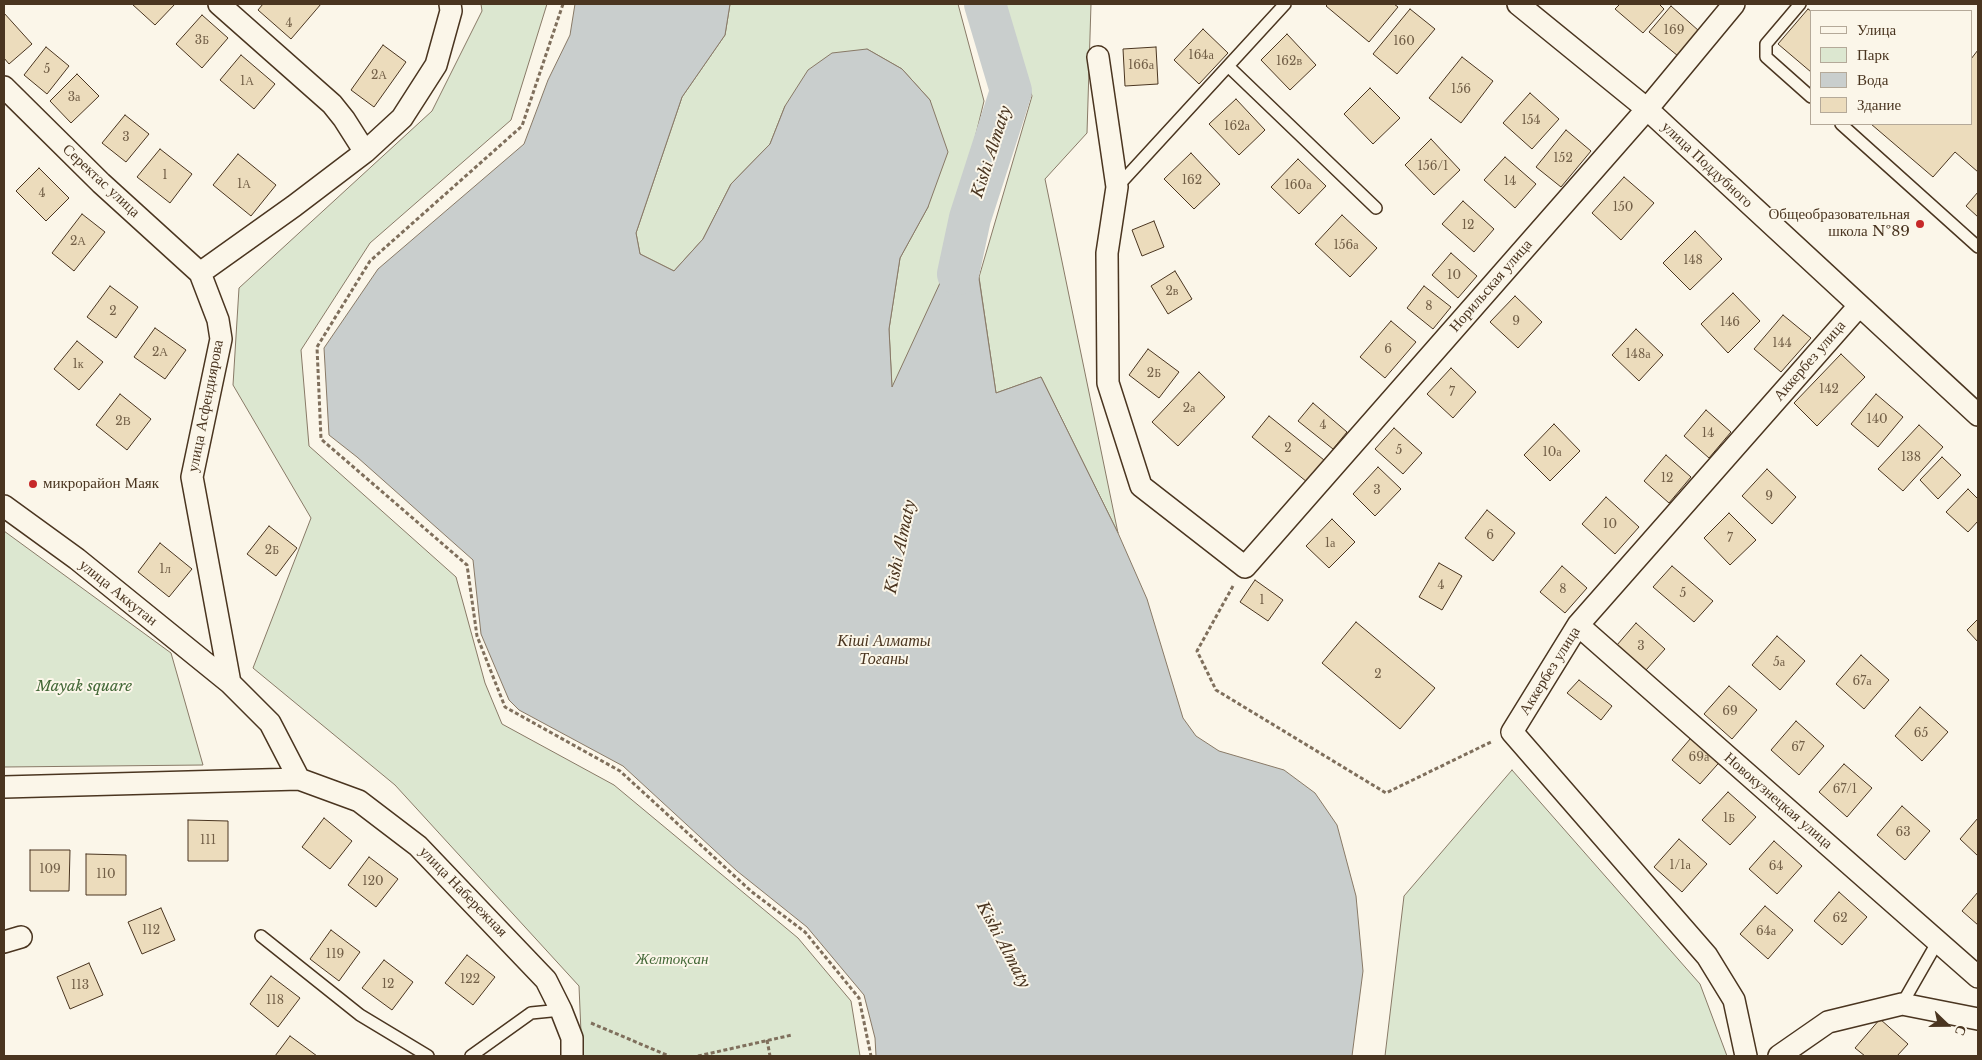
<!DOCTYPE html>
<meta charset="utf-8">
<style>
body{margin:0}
#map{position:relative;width:1982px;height:1060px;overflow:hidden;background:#fbf6e9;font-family:"Libre Baskerville",serif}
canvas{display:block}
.frame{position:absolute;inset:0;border:5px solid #4a3520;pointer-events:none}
.legend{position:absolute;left:1810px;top:10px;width:162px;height:115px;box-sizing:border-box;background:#fbf6e9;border:1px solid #b4a999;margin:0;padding:6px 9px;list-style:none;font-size:15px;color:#4a3520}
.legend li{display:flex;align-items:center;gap:10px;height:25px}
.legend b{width:25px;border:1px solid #b4a999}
.north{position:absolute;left:1922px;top:1000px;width:50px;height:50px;-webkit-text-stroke:4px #fbf6e9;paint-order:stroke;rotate:112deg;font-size:14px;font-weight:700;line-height:20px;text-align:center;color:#4a3520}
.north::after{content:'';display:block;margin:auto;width:18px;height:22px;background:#4a3520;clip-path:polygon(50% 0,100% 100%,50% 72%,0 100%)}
</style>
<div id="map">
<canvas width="1982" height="1060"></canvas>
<div class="frame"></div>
<ul class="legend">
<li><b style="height:6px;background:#fbf6e9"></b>Улица</li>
<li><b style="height:14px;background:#dce7d0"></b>Парк</li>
<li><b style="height:14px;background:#c9cecd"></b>Вода</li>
<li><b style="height:14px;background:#ecdcbc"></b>Здание</li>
</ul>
<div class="north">С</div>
</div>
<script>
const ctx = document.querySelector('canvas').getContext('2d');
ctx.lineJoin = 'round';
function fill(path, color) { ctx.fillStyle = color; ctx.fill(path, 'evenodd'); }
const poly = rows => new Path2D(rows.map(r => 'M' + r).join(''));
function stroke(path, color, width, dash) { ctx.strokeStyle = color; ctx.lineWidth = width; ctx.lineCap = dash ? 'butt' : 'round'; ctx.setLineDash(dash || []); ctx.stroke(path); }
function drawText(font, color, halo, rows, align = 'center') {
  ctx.font = font + ' "Libre Baskerville",serif'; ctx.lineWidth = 4; ctx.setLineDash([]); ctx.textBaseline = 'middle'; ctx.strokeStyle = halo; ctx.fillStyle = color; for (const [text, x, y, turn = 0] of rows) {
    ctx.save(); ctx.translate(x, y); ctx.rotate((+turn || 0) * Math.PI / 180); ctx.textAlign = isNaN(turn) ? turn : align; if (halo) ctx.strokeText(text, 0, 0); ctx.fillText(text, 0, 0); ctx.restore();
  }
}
const green = poly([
 [481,4,547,4,511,120,370,243,301,350,309,446,456,577,485,683,502,724,614,785,798,938,851,1001,860,1056,582,1056,579,986,395,785,253,668,311,518,233,385,239,288,432,111,482,11,481,4],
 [730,4,958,4,984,101,939,287,892,389,889,329,900,258,928,207,930,100,902,69,867,49,785,106,770,144,731,184,703,239,674,271,640,254,636,233,682,97,725,35,730,4],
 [1005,4,1091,4,1087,133,1045,179,1118,533,1041,377,996,393,979,277,1032,96,1005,4],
 [4,531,171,653,203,765,4,767,4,531],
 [1512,770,1700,984,1727,1056,1385,1056,1404,896,1512,770]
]);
fill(green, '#dce7d0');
stroke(green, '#887966', 1);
const water = poly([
 [575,4,730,4,725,35,682,97,636,233,640,254,674,271,703,239,731,184,770,144,785,106,808,70,832,53,867,49,902,69,930,100,948,152,928,207,900,258,889,329,892,387,970,218,996,393,1041,377,1118,533,1147,599,1183,718,1196,736,1219,751,1284,770,1315,793,1337,825,1356,896,1363,971,1352,1056,876,1056,875,1038,864,995,807,927,737,871,623,766,519,710,509,700,481,634,473,560,357,457,329,435,324,348,378,269,524,144,548,80,570,35,575,4]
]);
fill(water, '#c9cecd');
stroke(water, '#887966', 1);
stroke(poly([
 [958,274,970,218,1011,91,985,4]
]), '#c9cecd', 42);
const building = poly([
 [132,4,175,4,155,25,132,4],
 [263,4,321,4,291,39,258,10,263,4],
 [1328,4,1394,4,1398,7,1369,42,1326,6,1328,4],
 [1620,4,1659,4,1664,9,1643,33,1615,9,1620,4],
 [1671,6,1699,31,1678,56,1649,32,1671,6],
 [1410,9,1435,29,1397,74,1373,54,1410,9],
 [1808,9,1811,11,1811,72,1778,44,1808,9],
 [4,13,32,44,9,64,4,58,4,13],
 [202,15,228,38,202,68,176,44,202,15],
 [1203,29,1228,53,1199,84,1174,60,1203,29],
 [1287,34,1316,65,1290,90,1261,60,1287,34],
 [383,45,406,62,374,107,351,90,383,45],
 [46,47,69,66,47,94,24,75,46,47],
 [1156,47,1158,84,1125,86,1123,49,1156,47],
 [1978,50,1978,172,1955,152,1933,177,1871,124,1971,124,1971,59,1978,50],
 [241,55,275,84,254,109,220,80,241,55],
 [1462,57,1493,81,1461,123,1429,98,1462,57],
 [77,74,99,96,71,123,50,101,77,74],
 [1370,88,1400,118,1373,144,1344,114,1370,88],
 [1530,93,1559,119,1532,149,1503,123,1530,93],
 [1236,99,1265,130,1239,155,1209,124,1236,99],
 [125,115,149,134,126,162,102,143,125,115],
 [1566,130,1591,151,1561,187,1536,167,1566,130],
 [1431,139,1460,170,1434,195,1405,165,1431,139],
 [160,149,192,174,170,203,137,177,160,149],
 [1191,153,1220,184,1194,209,1164,179,1191,153],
 [238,154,276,185,251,216,213,185,238,154],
 [1505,157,1536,184,1515,208,1484,180,1505,157],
 [1298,159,1326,186,1299,214,1271,187,1298,159],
 [39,168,69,198,46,221,16,191,39,168],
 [1624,177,1654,203,1621,240,1592,213,1624,177],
 [1978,192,1978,217,1966,206,1978,192],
 [1463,201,1494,229,1474,252,1442,224,1463,201],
 [82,214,105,232,74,271,52,253,82,214],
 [1342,215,1377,248,1350,277,1315,244,1342,215],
 [1154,221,1164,247,1142,256,1132,230,1154,221],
 [1695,231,1722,259,1690,290,1663,263,1695,231],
 [1451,253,1477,276,1458,298,1432,275,1451,253],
 [1175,271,1192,299,1168,314,1151,286,1175,271],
 [110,286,138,307,116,338,87,317,110,286],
 [1424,286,1451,307,1433,329,1407,308,1424,286],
 [1733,293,1760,321,1728,353,1701,324,1733,293],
 [1515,296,1542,322,1518,348,1490,322,1515,296],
 [1783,315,1811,338,1781,372,1754,349,1783,315],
 [1391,321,1416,342,1385,378,1360,357,1391,321],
 [155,328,186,350,165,379,134,357,155,328],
 [1636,329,1663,355,1639,381,1612,355,1636,329],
 [77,341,103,362,79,390,54,369,77,341],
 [1148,349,1179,372,1159,398,1129,375,1148,349],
 [1841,354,1865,377,1817,426,1794,403,1841,354],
 [1451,368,1476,392,1453,418,1427,394,1451,368],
 [1199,372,1225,397,1178,446,1152,422,1199,372],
 [120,394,151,419,127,450,96,425,120,394],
 [1876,394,1903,417,1878,447,1851,424,1876,394],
 [1313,403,1347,432,1333,449,1298,421,1313,403],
 [1706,410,1731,432,1709,458,1684,436,1706,410],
 [1269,416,1324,460,1307,482,1252,437,1269,416],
 [1554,424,1580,451,1550,481,1524,455,1554,424],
 [1919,425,1943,447,1903,491,1878,469,1919,425],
 [1394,428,1422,453,1403,474,1375,449,1394,428],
 [1666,455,1691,477,1669,503,1644,481,1666,455],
 [1942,457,1961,475,1938,499,1920,480,1942,457],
 [1378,467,1401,489,1375,516,1353,494,1378,467],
 [1767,469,1796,497,1772,524,1742,496,1767,469],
 [1968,489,1978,499,1978,521,1968,532,1946,512,1968,489],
 [1606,497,1639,527,1615,554,1582,524,1606,497],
 [1487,510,1515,533,1493,561,1465,538,1487,510],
 [1729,513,1756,540,1730,565,1704,538,1729,513],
 [1332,519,1355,542,1329,568,1306,546,1332,519],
 [269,526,297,548,276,576,247,554,269,526],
 [160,543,192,569,169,597,138,572,160,543],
 [1439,563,1462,576,1442,610,1419,597,1439,563],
 [1562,566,1587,588,1565,613,1540,592,1562,566],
 [1672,566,1713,601,1694,622,1653,587,1672,566],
 [1255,580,1283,600,1268,621,1240,602,1255,580],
 [1978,619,1978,642,1967,630,1978,619],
 [1356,622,1435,688,1400,729,1322,663,1356,622],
 [1636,623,1665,649,1646,670,1617,645,1636,623],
 [1777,636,1805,661,1780,690,1752,665,1777,636],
 [1861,655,1889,680,1864,709,1836,684,1861,655],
 [1579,680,1612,706,1601,720,1567,693,1579,680],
 [1729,686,1757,710,1732,739,1704,714,1729,686],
 [1920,707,1948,732,1922,761,1895,736,1920,707],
 [1796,721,1824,746,1799,775,1771,750,1796,721],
 [1697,731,1725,756,1700,784,1672,760,1697,731],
 [1844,764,1872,788,1847,817,1819,792,1844,764],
 [1728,792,1756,817,1730,845,1702,820,1728,792],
 [1902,806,1930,831,1905,860,1877,835,1902,806],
 [324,818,352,841,330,869,302,847,324,818],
 [1978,818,1978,856,1960,839,1978,818],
 [188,820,228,821,228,861,188,861,188,820],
 [1679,839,1707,864,1682,892,1654,867,1679,839],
 [1774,841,1802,866,1777,894,1749,869,1774,841],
 [30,850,70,850,69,891,30,891,30,850],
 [86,854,126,855,126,895,86,895,86,854],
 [369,857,398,879,376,907,348,885,369,857],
 [1839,892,1867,917,1842,945,1814,921,1839,892],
 [1978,892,1978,925,1962,911,1978,892],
 [1765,906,1793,930,1768,959,1740,934,1765,906],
 [161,908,175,940,142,954,128,922,161,908],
 [331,930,360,952,339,981,310,959,331,930],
 [467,955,495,977,473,1005,445,983,467,955],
 [384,960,413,982,392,1010,362,988,384,960],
 [89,963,103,995,70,1009,57,977,89,963],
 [271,976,300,998,278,1027,250,1004,271,976],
 [1880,1019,1908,1044,1897,1056,1865,1056,1855,1048,1880,1019],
 [290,1036,317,1056,275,1056,290,1036]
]);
fill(building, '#ecdcbc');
stroke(building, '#4a3520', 1);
const service = poly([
 [1800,4,1766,44,1766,57,1811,97],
 [1228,66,1376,208],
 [1841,124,1978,247],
 [1117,187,1285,4],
 [261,936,360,1015,428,1056],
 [1902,1004,1938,941],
 [471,1056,531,1013,561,1010]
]);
const minor = poly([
 [219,4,332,104,344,119,365,152],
 [1518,4,1647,109,1978,415],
 [1098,57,1117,187,1107,253,1108,383,1141,486,1245,567,1647,109,1734,4],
 [4,87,101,183,200,273,218,320,221,339,192,477,230,683,270,723,299,779],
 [200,273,294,206,365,152,402,118,436,65,451,11,450,4],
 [4,506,77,559,230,683],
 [1578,625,1978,977],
 [4,787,299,779,359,801,418,846,546,980,561,1010,572,1038,572,1056],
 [4,942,21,937],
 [1746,1056,1734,1000,1707,956,1512,732,1578,625,1859,306],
 [1779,1056,1828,1022,1902,1004,1978,1019]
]);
stroke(service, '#4a3520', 14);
stroke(minor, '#4a3520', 24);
stroke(poly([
 [563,4,522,126,370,261,317,347,321,439,467,565,477,636,505,707,620,771,752,892,805,932,859,998,871,1056],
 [1233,586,1197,651,1216,690,1386,793,1493,741],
 [591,1023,669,1056],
 [767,1040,770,1056],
 [698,1056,792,1035]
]), '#7f6f5c', 3, [4, 2.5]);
stroke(service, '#fbf6e9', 11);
stroke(minor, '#fbf6e9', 21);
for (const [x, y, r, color] of [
 [1920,224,5,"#c62828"],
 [33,484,5,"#c62828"]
]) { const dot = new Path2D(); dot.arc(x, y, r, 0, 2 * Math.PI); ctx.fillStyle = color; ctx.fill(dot); stroke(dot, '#fbf6e9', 2); }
drawText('12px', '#725f47', null, [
 ["4",289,24],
 ["169",1674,31],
 ["3Б",202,41],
 ["160",1404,42],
 ["164а",1201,56],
 ["162в",1289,62],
 ["166а",1141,66],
 ["5",47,70],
 ["2А",379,76],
 ["1А",247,82],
 ["156",1461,90],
 ["3а",74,98],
 ["154",1531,121],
 ["162а",1237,127],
 ["3",126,138],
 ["152",1563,159],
 ["156/1",1433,167],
 ["1",165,176],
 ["162",1192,181],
 ["14",1510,182],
 ["1А",244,185],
 ["160а",1298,186],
 ["4",42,194],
 ["150",1623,208],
 ["12",1468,226],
 ["2А",78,242],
 ["156а",1346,246],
 ["148",1693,261],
 ["10",1454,276],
 ["2в",1172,292],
 ["8",1429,307],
 ["2",113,312],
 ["9",1516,322],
 ["146",1730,323],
 ["144",1782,344],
 ["6",1388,350],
 ["2А",160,353],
 ["148а",1638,355],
 ["1к",78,365],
 ["2Б",1154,374],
 ["142",1829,390],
 ["7",1452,393],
 ["2а",1189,409],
 ["140",1877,420],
 ["2В",123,422],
 ["4",1323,426],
 ["14",1708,434],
 ["2",1288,449],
 ["5",1399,451],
 ["10а",1552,453],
 ["138",1911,458],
 ["12",1667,479],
 ["3",1377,491],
 ["9",1769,497],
 ["10",1610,525],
 ["6",1490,536],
 ["7",1730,539],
 ["1а",1330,544],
 ["2Б",272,551],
 ["1л",165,570],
 ["4",1441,586],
 ["8",1563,590],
 ["5",1683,594],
 ["1",1262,601],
 ["3",1641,647],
 ["5а",1779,663],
 ["2",1378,675],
 ["67а",1862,682],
 ["69",1730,712],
 ["65",1921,734],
 ["67",1798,748],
 ["69а",1699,758],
 ["67/1",1845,790],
 ["1Б",1729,819],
 ["63",1903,833],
 ["111",208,841],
 ["1/1а",1680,866],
 ["64",1776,867],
 ["109",50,870],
 ["110",106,875],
 ["120",373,882],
 ["62",1840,919],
 ["112",151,931],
 ["64а",1766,932],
 ["119",335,955],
 ["122",470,980],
 ["12",388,985],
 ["113",80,986],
 ["118",275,1001]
]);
drawText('15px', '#4a3520', '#fbf6e9', [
 ["улица Поддубного",1707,165,43],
 ["Серектас улица",101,181,43],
 ["Норильская улица",1491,286,-49],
 ["Аккербез улица",1810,361,-49],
 ["улица Асфендиярова",206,406,-79],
 ["улица Аккутан",118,593,39],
 ["Аккербез улица",1550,671,-58],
 ["Новокузнецкая улица",1778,801,41],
 ["улица Набережная",463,892,46]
]);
drawText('15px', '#4a3520', '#fbf6e9', [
 ["Общеобразовательная",1910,215],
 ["школа №89",1910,232],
 ["микрорайон Маяк",43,484,"left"]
], 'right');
drawText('italic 15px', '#436837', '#fbf6e9', [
 ["Mayak square",84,687],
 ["Желтоқсан",672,960]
]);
drawText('italic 16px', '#4a3520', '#fbf6e9', [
 ["Kіshі Almaty",992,152,-72],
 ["Kіshі Almaty",901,547,-78],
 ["Кіші Алматы",884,641],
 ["Тоғаны",884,659],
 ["Kіshі Almaty",1003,945,62]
]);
</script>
